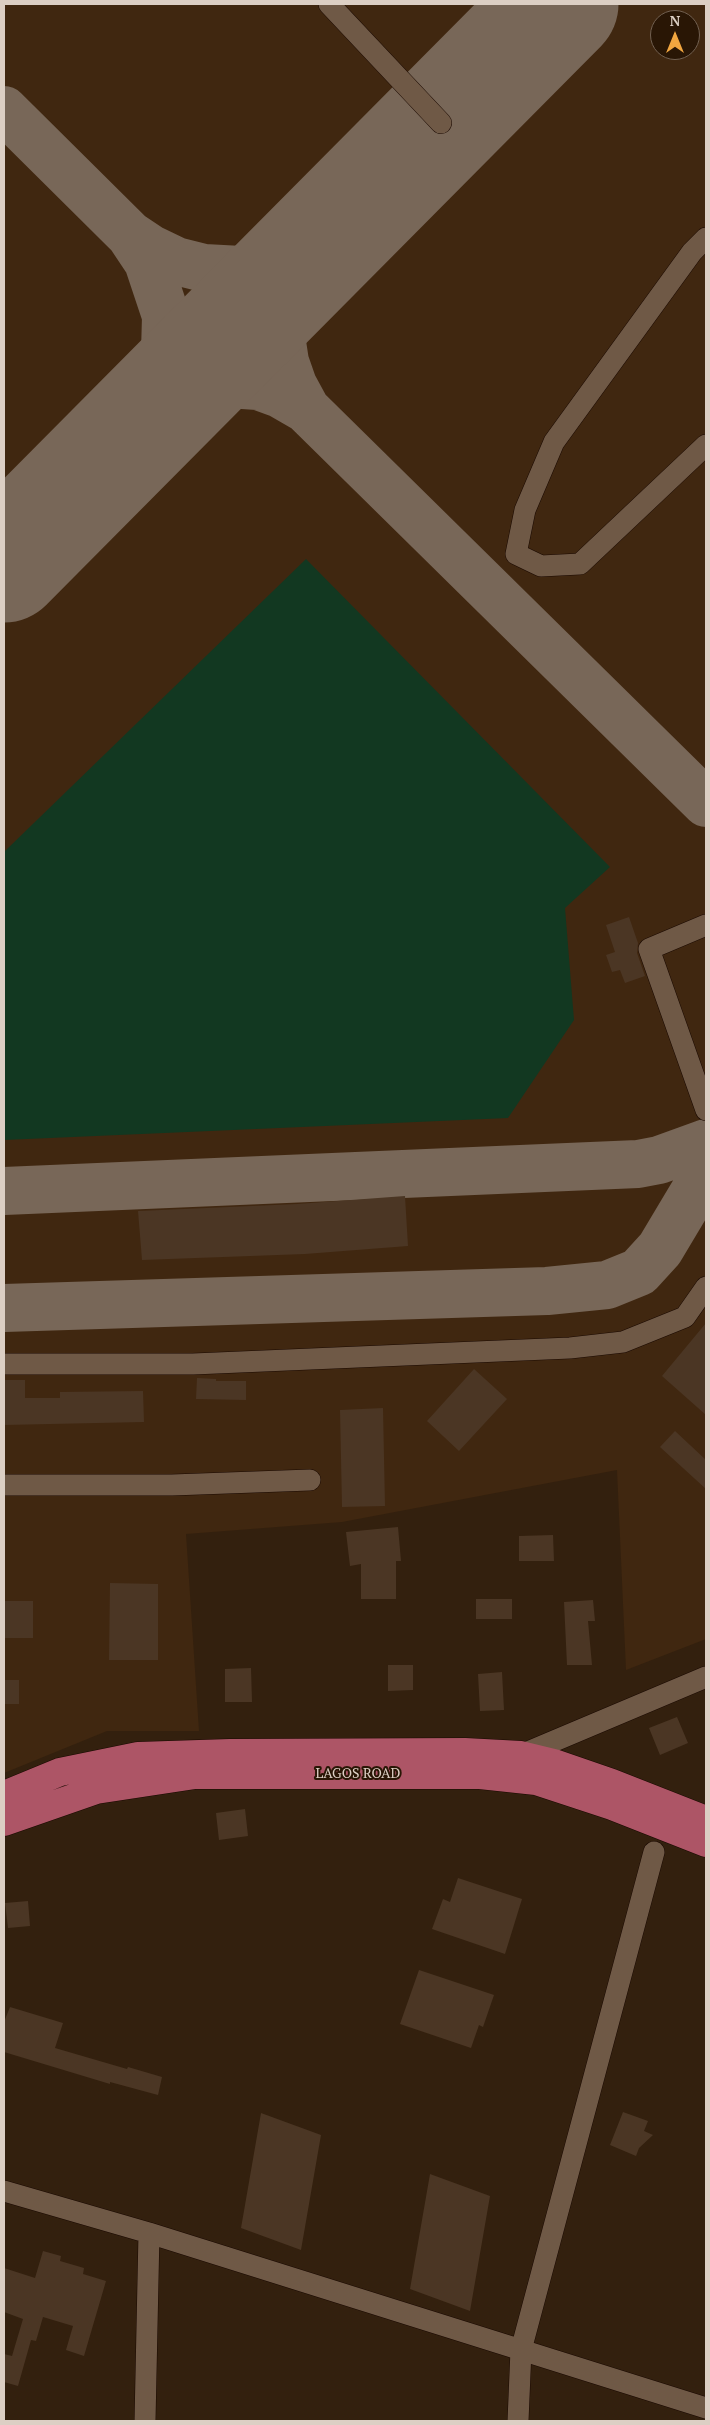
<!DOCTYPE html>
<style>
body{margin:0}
#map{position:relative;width:710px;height:2425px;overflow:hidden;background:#33200e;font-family:"PT Serif",serif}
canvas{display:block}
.frame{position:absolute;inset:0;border:5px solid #dccfc4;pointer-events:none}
.north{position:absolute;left:650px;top:10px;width:50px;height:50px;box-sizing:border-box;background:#291605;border:1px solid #716051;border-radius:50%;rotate:0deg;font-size:14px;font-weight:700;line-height:20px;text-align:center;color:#dccfc4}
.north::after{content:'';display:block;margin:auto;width:18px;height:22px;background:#f1a640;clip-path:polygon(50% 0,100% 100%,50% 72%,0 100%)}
</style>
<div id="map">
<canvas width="710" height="2425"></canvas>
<div class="frame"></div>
<div class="north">N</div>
</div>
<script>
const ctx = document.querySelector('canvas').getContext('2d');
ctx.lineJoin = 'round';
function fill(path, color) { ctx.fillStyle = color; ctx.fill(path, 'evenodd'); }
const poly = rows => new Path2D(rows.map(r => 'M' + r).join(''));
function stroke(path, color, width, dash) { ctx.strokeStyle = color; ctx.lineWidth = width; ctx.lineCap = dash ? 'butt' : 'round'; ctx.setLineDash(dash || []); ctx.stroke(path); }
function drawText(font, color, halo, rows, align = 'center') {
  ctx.font = font + ' "PT Serif",serif'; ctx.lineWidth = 4; ctx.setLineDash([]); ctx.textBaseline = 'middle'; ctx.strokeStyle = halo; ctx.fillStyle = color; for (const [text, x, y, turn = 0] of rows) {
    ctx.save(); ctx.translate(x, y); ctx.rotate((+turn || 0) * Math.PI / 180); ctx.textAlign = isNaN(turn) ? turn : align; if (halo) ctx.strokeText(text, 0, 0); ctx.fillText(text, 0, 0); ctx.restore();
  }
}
fill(poly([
 [4,4,706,4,706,1639,626,1670,617,1470,342,1522,186,1534,199,1731,107,1731,4,1773],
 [660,20,690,20,690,50,660,50]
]), '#402710');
fill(poly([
 [306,559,610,867,565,908,574,1020,508,1118,4,1140,4,852]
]), '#123821');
stroke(poly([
 [4,110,130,235,148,262,166,316,165,352,159,381,134,431],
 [130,235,151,249,176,261,204,268,241,270,269,264,297,254,332,233],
 [305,261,291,288,283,314,281,336,285,362,293,385,306,409],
 [147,420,175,401,201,390,228,384,258,386,280,394,306,409,706,803],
 [4,1191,638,1164,659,1160,706,1143],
 [4,1308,547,1291,607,1285,639,1272,660,1249,706,1172]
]), '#786758', 48);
stroke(poly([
 [4,563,559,4]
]), '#786758', 119);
fill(poly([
 [629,917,638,943,637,953,645,976,625,983,620,970,612,972,606,955,615,952,606,925],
 [405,1196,408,1246,305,1254,142,1260,138,1211,297,1204],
 [706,1323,706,1415,662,1376],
 [474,1369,507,1399,459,1451,427,1421],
 [197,1378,216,1379,216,1381,246,1381,246,1400,196,1399],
 [4,1380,25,1380,25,1398,60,1398,60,1392,143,1391,144,1422,4,1425],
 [383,1408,385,1506,342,1507,340,1410],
 [675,1431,706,1460,706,1489,660,1447],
 [398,1527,401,1561,396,1561,396,1599,361,1599,361,1564,350,1566,346,1532],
 [553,1535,554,1561,519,1561,519,1536],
 [110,1583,158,1584,158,1660,109,1660],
 [476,1599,512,1599,512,1619,476,1619],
 [593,1600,595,1621,588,1621,592,1665,567,1665,564,1602],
 [4,1601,33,1601,33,1638,4,1638],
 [388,1665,413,1665,413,1690,388,1691],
 [251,1668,252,1702,225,1702,225,1669],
 [502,1672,504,1710,480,1711,478,1674],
 [4,1680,19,1680,19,1704,4,1704],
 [677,1717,688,1743,660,1755,649,1728],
 [245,1809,248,1836,219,1840,216,1813],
 [458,1878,522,1899,505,1954,432,1929,443,1899,450,1902],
 [28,1901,30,1926,8,1928,5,1903],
 [419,1970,494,1995,483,2027,479,2025,471,2048,400,2024],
 [10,2007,63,2023,55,2048,127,2069,128,2067,162,2077,158,2095,110,2082,110,2084,4,2052,4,2022],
 [623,2112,648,2121,644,2131,653,2135,639,2148,636,2156,610,2145],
 [261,2113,321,2135,301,2250,241,2228],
 [430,2174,490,2196,470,2311,410,2289],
 [43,2251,61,2256,60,2261,84,2268,83,2274,106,2281,84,2356,66,2350,73,2326,43,2317,36,2341,31,2340,18,2386,4,2382,4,2354,12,2356,23,2319,4,2312,4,2268,35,2278]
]), '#4b3624');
const minor = poly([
 [329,4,441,123],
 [706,238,692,252,554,442,525,510,516,554,541,566,580,564,706,445],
 [706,925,649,949,706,1110],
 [4,1364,193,1364,570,1348,623,1342,685,1317,706,1287],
 [4,1485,172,1485,310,1480],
 [521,1755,706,1677],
 [4,2191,149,2233,706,2408],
 [145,2421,149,2233],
 [518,2421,521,2350,654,1852]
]);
const major = poly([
 [4,1795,60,1772,138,1756,230,1753,465,1752,521,1755,554,1763,612,1783,706,1820],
 [4,1822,96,1790,195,1775,480,1775,536,1781,612,1806,706,1843]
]);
stroke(minor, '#1a0900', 22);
stroke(major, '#1a0900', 29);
stroke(minor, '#6f5946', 21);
stroke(major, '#ad5566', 28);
drawText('14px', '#dccfc4', '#291605', [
 ["LAGOS ROAD",358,1774]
]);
</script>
